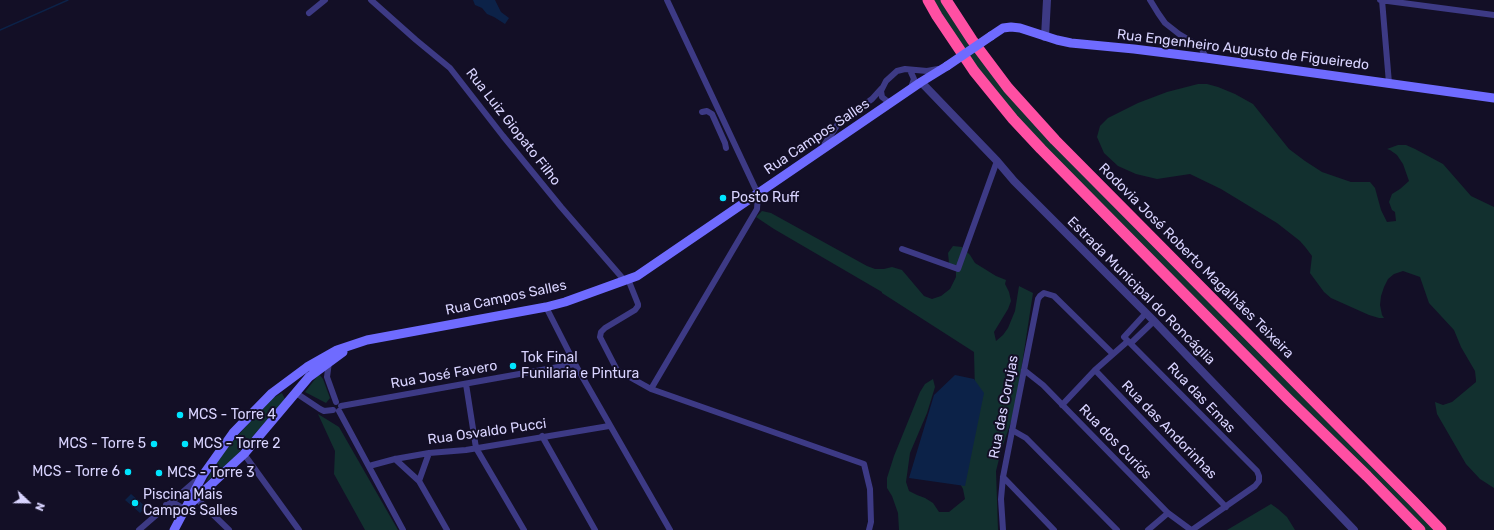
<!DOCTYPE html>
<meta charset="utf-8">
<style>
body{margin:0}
#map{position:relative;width:1494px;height:530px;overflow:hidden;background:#130f26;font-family:Rubik,sans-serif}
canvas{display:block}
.north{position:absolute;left:8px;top:482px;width:40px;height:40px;-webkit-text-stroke:3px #130f26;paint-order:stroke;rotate:112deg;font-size:11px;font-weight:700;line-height:16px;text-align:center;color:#d9d4ff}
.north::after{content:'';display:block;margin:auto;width:14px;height:18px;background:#d9d4ff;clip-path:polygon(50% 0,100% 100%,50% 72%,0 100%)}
</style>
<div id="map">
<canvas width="1494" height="530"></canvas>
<div class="north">N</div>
</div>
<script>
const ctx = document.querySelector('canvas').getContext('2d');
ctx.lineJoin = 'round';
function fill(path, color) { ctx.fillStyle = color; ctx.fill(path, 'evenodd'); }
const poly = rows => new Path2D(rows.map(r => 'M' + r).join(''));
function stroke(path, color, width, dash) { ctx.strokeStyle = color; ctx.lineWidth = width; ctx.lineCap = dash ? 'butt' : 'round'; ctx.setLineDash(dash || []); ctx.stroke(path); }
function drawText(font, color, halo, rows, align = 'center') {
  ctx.font = font + ' Rubik,sans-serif'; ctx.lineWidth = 4; ctx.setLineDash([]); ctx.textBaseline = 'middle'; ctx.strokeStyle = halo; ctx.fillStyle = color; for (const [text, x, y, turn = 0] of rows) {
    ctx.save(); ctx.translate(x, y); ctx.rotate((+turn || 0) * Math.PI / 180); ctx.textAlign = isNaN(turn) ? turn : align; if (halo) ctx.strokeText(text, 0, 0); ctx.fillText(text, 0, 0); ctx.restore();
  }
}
fill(poly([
 [932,0,942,0,977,53,1436,530,1425,530,1095,198,1017,117,971,59],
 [1198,84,1207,84,1218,87,1235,94,1253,104,1289,149,1305,161,1322,172,1351,182,1370,182,1375,188,1381,210,1387,222,1396,221,1395,212,1392,210,1389,202,1392,194,1400,189,1409,181,1403,164,1397,155,1390,150,1387,149,1398,145,1406,145,1415,149,1443,164,1471,196,1494,207,1494,488,1480,479,1466,464,1437,414,1435,402,1443,405,1452,402,1476,382,1476,380,1475,371,1461,347,1454,330,1429,303,1420,277,1403,271,1394,274,1388,279,1384,287,1381,296,1380,305,1382,315,1384,318,1379,318,1369,315,1331,298,1324,292,1310,273,1312,256,1306,248,1300,241,1277,223,1221,189,1190,174,1157,179,1136,174,1118,166,1104,153,1097,137,1100,126,1108,118,1138,103,1167,92],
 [762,211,771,213,867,266,875,269,884,269,892,267,902,270,924,296,932,299,941,296,950,289,956,277,956,268,949,263,948,253,953,246,962,247,970,255,975,263,996,276,1006,280,1005,284,1009,292,1011,301,1008,309,994,332,996,341,1003,335,1008,328,1015,311,1019,286,1033,293,1015,410,1001,451,996,471,998,530,899,530,898,513,892,496,887,488,887,478,894,456,920,392,925,384,933,379,935,387,927,413,910,453,906,482,909,491,917,495,925,498,933,503,939,512,949,512,965,499,963,489,957,478,975,392,974,352,882,293,882,292,774,229,756,217],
 [319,374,323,379,330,398,326,403,305,392],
 [282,393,285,399,229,464,206,482,216,462,267,401],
 [318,414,339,427,398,530,365,530,334,474,335,451],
 [1271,504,1278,509,1287,517,1295,530,1227,530]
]), '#12302f');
fill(poly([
 [473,0,495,0,501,12,509,18,505,24,494,17,487,14,482,8,475,5],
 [955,375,974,379,984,393,965,486,909,478,934,395],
 [131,494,146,507,140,513,125,500]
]), '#0c2248');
stroke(poly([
 [0,30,68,0]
]), '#0c2248', 1.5);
stroke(poly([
 [371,0,416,40,450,68,503,136,561,207,625,281],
 [667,0,758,194,757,209,651,389,864,464,870,489,871,522,869,530],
 [1150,0,1158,13,1165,23,1179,34,1201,47,1206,58],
 [1380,0,1494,15],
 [1382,0,1389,83],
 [309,13,325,0],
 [910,70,914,79,911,88],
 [892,102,887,101,882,97,881,91,886,81,897,71,905,69,927,71,938,69],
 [702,112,707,111,712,114,725,143,726,148],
 [822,148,838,124,872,99,882,88],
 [902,249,958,269,997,161],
 [628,279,638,304,638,306,635,310,605,328,601,332,600,337,617,370,651,389],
 [546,307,575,364,670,530],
 [1146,313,1124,337,1257,471,1259,476,1259,481,1255,486,1192,530],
 [1131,343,1154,321],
 [329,362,327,377,336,402],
 [1024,370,1043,385,1168,513,1191,530],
 [1095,370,1226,507],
 [466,384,476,448,524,530],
 [296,393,320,409,324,411,333,410],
 [1062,405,1095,370,1128,341],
 [341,406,575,364],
 [339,411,403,530],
 [1012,430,1026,438,1117,530],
 [542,436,595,530],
 [244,454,299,530],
 [395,459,419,481,429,453],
 [369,466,395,459,429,453,466,450,609,426],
 [1003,477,1054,530],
 [419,481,447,530],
 [196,498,229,530],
 [166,505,176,504,181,507,183,513],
 [139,530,200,477],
 [1003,530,1001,499,1003,477,1038,299,1040,296,1044,293,1054,296,1113,354],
 [1148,530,1168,513]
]), '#3d3a85', 6);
stroke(poly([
 [1045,37,1047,0],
 [921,82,997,161,1014,181,1154,321,1354,530]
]), '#3d3a85', 8);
stroke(poly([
 [991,36,1003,28,1011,27,1020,28,1057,40,1071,43,1134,49,1206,58,1494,98],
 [190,504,244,454,309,377,343,352],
 [174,530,203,475,233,433,272,393,307,367,337,350,367,340,546,307,565,302,637,276,921,82,947,66]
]), '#6f6bff', 9);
stroke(poly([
 [928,0,937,16,974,71,1013,119,1041,149,1288,399,1367,476,1420,530],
 [946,0,972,40,1008,88,1055,140,1413,501,1441,530]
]), '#ff4fa3', 11);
stroke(poly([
 [947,66,991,36]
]), '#6f6bff', 9);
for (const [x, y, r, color] of [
 [723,198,4,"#00e5ff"],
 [513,366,4,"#00e5ff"],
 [180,415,4,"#00e5ff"],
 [154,444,4,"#00e5ff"],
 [185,444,4,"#00e5ff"],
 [128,472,4,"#00e5ff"],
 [159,473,4,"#00e5ff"],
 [135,503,4,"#00e5ff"]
]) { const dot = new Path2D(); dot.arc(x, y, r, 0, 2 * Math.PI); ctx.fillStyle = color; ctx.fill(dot); stroke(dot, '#130f26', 1.5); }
drawText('14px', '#d9d4ff', '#130f26', [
 ["Rua Engenheiro Augusto de Figueiredo",1243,50,7],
 ["Rua Luiz Giopato Filho",513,127,52],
 ["Rua Campos Salles",817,137,-34],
 ["Rodovia José Roberto Magalhães Teixeira",1196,261,45],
 ["Estrada Municipal do Roncáglia",1141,291,45],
 ["Rua Campos Salles",506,298,-12],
 ["Rua José Favero",444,375,-10],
 ["Rua das Emas",1201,398,46],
 ["Rua das Corujas",1004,407,-79],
 ["Rua das Andorinhas",1169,430,46],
 ["Rua Osvaldo Pucci",487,432,-8],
 ["Rua dos Curiós",1115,442,46]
]);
drawText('14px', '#d9d4ff', '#130f26', [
 ["Posto Ruff",731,198],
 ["Tok Final",521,358],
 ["Funilaria e Pintura",521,374],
 ["MCS - Torre 4",188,415],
 ["MCS - Torre 5",146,444,"right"],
 ["MCS - Torre 2",193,444],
 ["MCS - Torre 6",120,472,"right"],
 ["MCS - Torre 3",167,473],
 ["Piscina Mais",143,495],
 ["Campos Salles",143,511]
], 'left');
</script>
